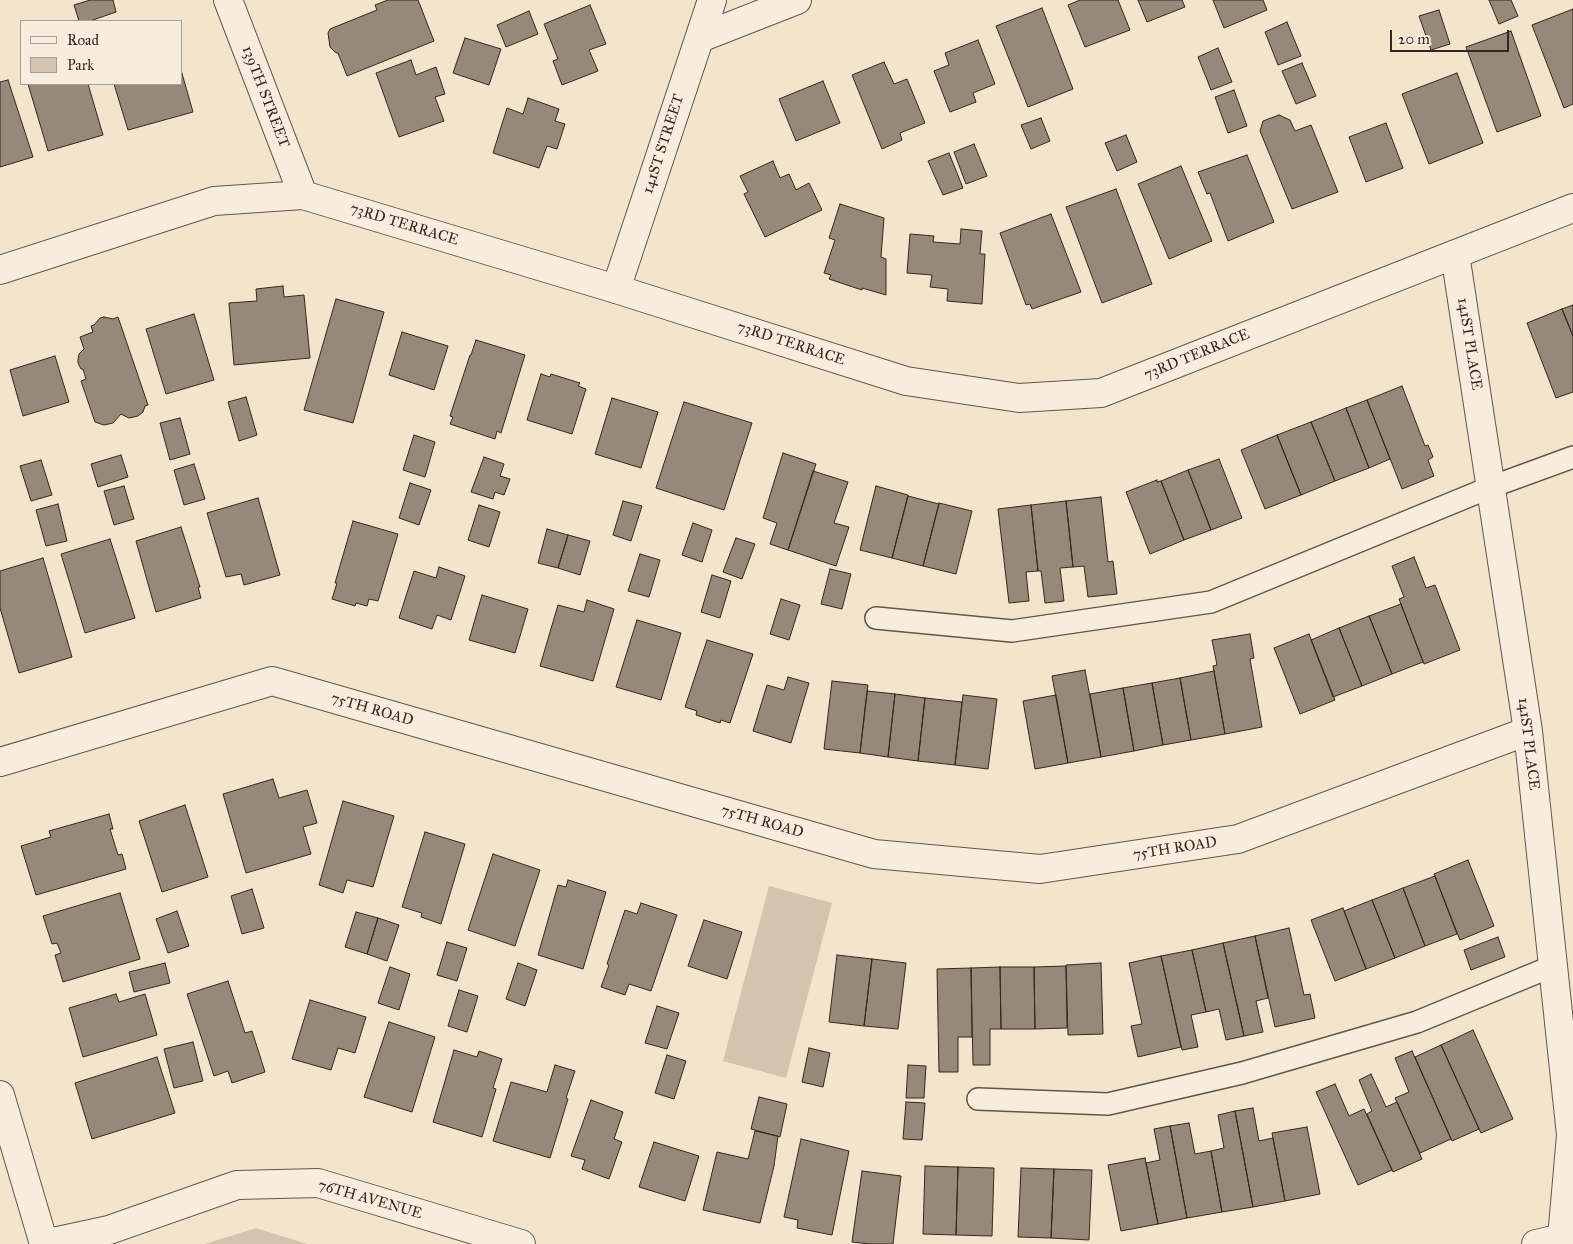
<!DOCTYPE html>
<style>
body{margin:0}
#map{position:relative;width:1573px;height:1244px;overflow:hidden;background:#f3e4cc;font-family:"IM FELL Great Primer",serif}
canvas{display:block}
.legend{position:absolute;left:20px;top:20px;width:162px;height:65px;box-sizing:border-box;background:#f7edde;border:1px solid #a99e92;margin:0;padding:6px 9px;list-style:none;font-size:15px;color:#332720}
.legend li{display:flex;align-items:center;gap:10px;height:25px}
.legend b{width:25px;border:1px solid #a99e92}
.scale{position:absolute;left:1390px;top:30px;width:119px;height:22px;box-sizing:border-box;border:2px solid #332720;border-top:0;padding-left:6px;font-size:15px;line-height:18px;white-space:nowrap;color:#332720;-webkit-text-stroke:4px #f7edde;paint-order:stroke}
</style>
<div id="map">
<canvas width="1573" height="1244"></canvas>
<ul class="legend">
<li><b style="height:6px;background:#f7edde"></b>Road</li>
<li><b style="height:14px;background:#d2c4af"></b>Park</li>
</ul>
<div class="scale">20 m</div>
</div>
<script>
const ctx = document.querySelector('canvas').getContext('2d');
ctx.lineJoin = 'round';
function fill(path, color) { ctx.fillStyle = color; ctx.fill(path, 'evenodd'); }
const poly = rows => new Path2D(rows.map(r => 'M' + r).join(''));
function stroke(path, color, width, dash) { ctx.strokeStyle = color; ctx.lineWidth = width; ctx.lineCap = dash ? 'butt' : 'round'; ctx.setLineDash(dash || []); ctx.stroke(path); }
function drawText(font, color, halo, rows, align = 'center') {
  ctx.font = font + ' "IM FELL Great Primer",serif'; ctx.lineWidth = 4.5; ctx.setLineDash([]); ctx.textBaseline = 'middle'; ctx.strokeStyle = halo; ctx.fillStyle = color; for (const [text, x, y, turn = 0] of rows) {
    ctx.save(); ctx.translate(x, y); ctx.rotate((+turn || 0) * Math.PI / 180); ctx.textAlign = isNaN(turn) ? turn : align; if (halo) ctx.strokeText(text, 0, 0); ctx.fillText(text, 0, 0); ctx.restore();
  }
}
fill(poly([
 [769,886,832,903,786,1078,723,1061],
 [256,1228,307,1244,205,1244]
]), '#d2c4af');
const building = poly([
 [90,0,113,0,116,12,90,21,79,21,74,5,90,0],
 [388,0,418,0,434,41,347,76,338,53,336,53,330,47,328,33,330,29,377,10,375,5,388,0],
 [1080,0,1118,0,1130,30,1085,47,1068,5,1080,0],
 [1138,0,1182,0,1185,7,1147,22,1138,0],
 [1213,0,1263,0,1267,10,1224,28,1213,0],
 [1489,0,1511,0,1518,16,1499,24,1489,0],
 [590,5,606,44,589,50,598,71,562,85,553,61,558,59,544,24,590,5],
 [1042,8,1073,89,1028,107,996,26,1042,8],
 [1573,9,1573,104,1564,108,1532,25,1573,9],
 [1439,10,1450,44,1431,50,1419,16,1439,10],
 [529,11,538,34,506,47,497,25,529,11],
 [1287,22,1301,56,1278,65,1265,32,1287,22],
 [1511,31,1541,116,1497,132,1466,47,1511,31],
 [465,38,501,49,489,85,453,73,465,38],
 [978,40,995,84,973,93,976,102,950,112,934,71,949,65,945,53,978,40],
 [1218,48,1232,82,1211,90,1198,57,1218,48],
 [411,60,416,75,436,67,445,94,435,97,444,121,399,137,376,73,411,60],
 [884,62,894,84,907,79,925,123,900,133,902,140,882,149,852,75,884,62],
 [1302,63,1316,96,1296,104,1282,71,1302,63],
 [181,70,193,112,128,130,114,84,181,84,181,70],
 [1457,73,1483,143,1429,164,1402,94,1457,73],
 [8,80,33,157,0,167,0,82,8,80],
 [823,81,840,123,796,141,779,99,823,81],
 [28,84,88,84,103,135,48,151,28,84],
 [1234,90,1247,126,1228,133,1215,97,1234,90],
 [528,98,559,109,555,121,565,124,557,149,547,146,539,168,493,153,507,108,523,114,528,98],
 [1279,115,1290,120,1295,131,1311,125,1338,192,1292,209,1260,131,1263,121,1279,115],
 [1041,118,1050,141,1031,149,1021,125,1041,118],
 [1386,123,1403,168,1366,182,1349,137,1386,123],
 [1126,135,1137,162,1117,171,1105,143,1126,135],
 [974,144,987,176,966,184,954,152,974,144],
 [949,153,963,188,943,195,928,161,949,153],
 [1247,155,1274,222,1228,241,1210,193,1207,194,1198,172,1247,155],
 [773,161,780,178,789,174,796,190,809,183,822,210,765,237,744,194,748,192,740,176,773,161],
 [1181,166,1212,241,1169,259,1138,184,1181,166],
 [1116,189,1152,284,1102,303,1066,207,1116,189],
 [840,204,884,218,881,257,886,259,886,295,862,288,862,290,829,279,831,275,824,273,835,240,829,238,840,204],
 [1051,214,1081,292,1032,309,1030,304,1026,305,1000,233,1051,214],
 [961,229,982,231,980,254,985,254,982,304,947,301,948,289,930,287,932,275,907,273,910,234,934,236,933,242,960,244,961,229],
 [283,286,284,297,304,295,310,358,234,365,229,303,257,301,256,289,283,286],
 [336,299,384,312,353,423,304,410,336,299],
 [1573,305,1573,336,1562,309,1573,305],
 [1562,309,1573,336,1573,392,1556,398,1527,323,1562,309],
 [194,314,214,380,166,394,146,329,194,314],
 [104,317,113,319,118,317,148,405,145,406,143,412,138,416,129,418,121,414,113,423,104,425,95,422,81,381,86,379,83,369,81,369,78,363,78,359,79,354,84,349,80,337,93,332,91,326,94,325,100,318,104,317],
 [402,332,448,346,434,390,389,375,402,332],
 [476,340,525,355,501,433,497,431,495,439,450,424,453,417,450,416,470,355,471,355,476,340],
 [55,356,69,402,23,416,10,370,55,356],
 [541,374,550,377,551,374,580,383,578,386,586,389,572,434,527,420,541,374],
 [1402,386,1425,446,1428,445,1433,457,1428,460,1434,476,1402,489,1367,400,1402,386],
 [246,397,257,435,239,441,228,402,246,397],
 [612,398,658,412,641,468,595,454,612,398],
 [1367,400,1390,459,1369,468,1346,408,1367,400],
 [684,402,752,423,724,510,656,488,684,402],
 [1346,408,1369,468,1335,481,1311,422,1346,408],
 [180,418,190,454,170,460,160,423,180,418],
 [1311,422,1335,481,1301,495,1277,435,1311,422],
 [414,435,435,442,425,477,403,470,414,435],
 [1277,435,1301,495,1265,509,1241,450,1277,435],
 [783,453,816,464,788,550,770,544,777,523,763,518,783,453],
 [121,455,128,477,98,487,91,464,121,455],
 [484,457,504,464,500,476,510,479,504,495,495,492,493,499,471,492,484,457],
 [1219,459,1242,518,1211,530,1188,470,1219,459],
 [41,460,52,495,31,501,20,466,41,460],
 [194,464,205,499,184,505,174,470,194,464],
 [1188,470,1211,530,1184,540,1161,481,1188,470],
 [813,471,848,482,834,523,849,527,836,566,788,550,813,471],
 [1157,480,1157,482,1161,481,1184,540,1150,554,1126,492,1157,480],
 [410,483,431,490,419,525,399,518,410,483],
 [124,486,134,519,114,525,104,491,124,486],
 [876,486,908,495,892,558,860,550,876,486],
 [908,496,939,504,923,566,892,558,908,496],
 [1101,497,1108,562,1113,561,1117,594,1088,597,1084,566,1073,567,1066,501,1101,497],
 [258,498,280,575,244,585,241,574,226,577,207,513,258,498],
 [623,501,642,506,631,541,613,535,623,501],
 [1066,501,1073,567,1060,568,1064,601,1045,603,1041,571,1038,571,1031,505,1066,501],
 [939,503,972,511,956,574,923,566,939,503],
 [58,504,67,541,46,546,36,510,58,504],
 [479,505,500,512,489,547,468,540,479,505],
 [1031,505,1038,571,1026,572,1029,601,1009,603,998,509,1031,505],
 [353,521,398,534,378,601,369,599,367,606,356,603,355,606,332,599,337,583,335,583,353,521],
 [693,523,712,530,702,562,682,555,693,523],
 [181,527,200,587,198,587,201,598,156,612,136,541,181,527],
 [547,529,568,535,558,568,538,563,547,529],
 [568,535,590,541,580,575,558,568,568,535],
 [736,538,755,544,742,579,723,572,736,538],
 [110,539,135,618,85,633,61,554,110,539],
 [640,554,660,560,649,597,628,591,640,554],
 [1414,557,1426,588,1435,585,1460,650,1424,664,1399,599,1404,597,1392,566,1414,557],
 [43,558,72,657,19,673,0,608,0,571,43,558],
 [439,567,465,576,451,620,437,615,432,629,399,618,414,571,436,578,439,567],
 [830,569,851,574,842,609,821,604,830,569],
 [712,575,731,581,720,618,701,612,712,575],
 [482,595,528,609,515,653,469,640,482,595],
 [781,599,800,605,789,640,770,634,781,599],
 [587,600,614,609,593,681,540,666,558,605,584,612,587,600],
 [1401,604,1423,662,1392,674,1369,616,1401,604],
 [1369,616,1392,674,1362,686,1339,628,1369,616],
 [637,620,681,633,661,700,616,687,637,620],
 [1339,628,1362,686,1333,697,1311,640,1339,628],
 [1250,634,1254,658,1250,659,1262,727,1225,734,1213,666,1217,665,1212,640,1250,634],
 [1309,634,1335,700,1300,714,1274,648,1309,634],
 [707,640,753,654,730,723,721,720,720,723,696,715,697,711,685,707,707,640],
 [1085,670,1101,757,1068,763,1052,676,1085,670],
 [1214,671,1225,734,1191,740,1180,678,1214,671],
 [788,677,809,683,791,743,753,731,767,685,784,690,788,677],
 [1180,678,1191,740,1163,745,1152,683,1180,678],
 [832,681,868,685,860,753,824,749,832,681],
 [1152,683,1163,745,1134,751,1123,688,1152,683],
 [1123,688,1134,751,1101,757,1090,694,1123,688],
 [867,691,895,694,888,757,860,753,867,691],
 [895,694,925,698,918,761,888,757,895,694],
 [963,695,997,699,988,769,955,765,963,695],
 [1056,695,1068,763,1035,769,1023,701,1056,695],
 [925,698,962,702,955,765,918,761,925,698],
 [273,779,279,798,307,790,317,823,303,827,311,854,246,873,223,794,273,779],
 [343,801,394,816,373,887,347,880,343,893,319,885,343,801],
 [185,805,208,877,162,892,139,821,185,805],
 [109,814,113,829,110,829,118,855,122,854,126,869,36,895,21,846,51,837,49,831,109,814],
 [425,832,465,844,441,924,421,917,422,913,402,907,425,832],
 [493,854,540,870,515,946,468,930,493,854],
 [1468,860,1494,926,1460,940,1434,874,1468,860],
 [1435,876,1457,934,1425,946,1403,888,1435,876],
 [568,880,606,892,583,969,538,955,558,885,566,887,568,880],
 [1403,888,1425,946,1395,958,1372,900,1403,888],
 [252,889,264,928,242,934,231,896,252,889],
 [120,893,140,959,63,982,55,955,61,953,57,943,52,944,43,916,120,893],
 [1372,900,1395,958,1366,969,1344,911,1372,900],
 [641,903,677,915,651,991,629,984,625,995,601,987,609,965,607,964,625,910,637,914,641,903],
 [1343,908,1366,969,1335,981,1311,920,1343,908],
 [177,911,189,946,168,953,156,919,177,911],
 [356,912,378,918,367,954,345,947,356,912],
 [378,918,399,925,387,961,367,954,378,918],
 [704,920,742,932,727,979,688,966,704,920],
 [1289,928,1304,995,1310,994,1315,1018,1275,1027,1255,936,1289,928],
 [1255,936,1268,998,1256,1001,1263,1032,1244,1036,1223,943,1255,936],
 [1498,937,1505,957,1471,970,1464,950,1498,937],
 [447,942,467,948,457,981,437,975,447,942],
 [1223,943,1244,1036,1226,1040,1219,1009,1206,1012,1192,950,1223,943],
 [1192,950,1206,1012,1191,1015,1198,1047,1182,1050,1161,956,1192,950],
 [837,955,872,959,864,1026,829,1022,837,955],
 [1161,956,1181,1047,1138,1057,1131,1026,1142,1024,1129,963,1161,956],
 [872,959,906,963,898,1029,864,1026,872,959],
 [165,963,170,983,134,992,129,972,165,963],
 [518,963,537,970,525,1006,506,999,518,963],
 [1101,963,1103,1034,1068,1035,1066,965,1101,963],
 [1066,966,1067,1028,1035,1029,1034,967,1066,966],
 [390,967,410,974,399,1010,378,1003,390,967],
 [1000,967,1001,1029,990,1029,990,1065,973,1065,971,968,1000,967],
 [1000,967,1034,967,1035,1029,1001,1029,1000,967],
 [971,968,972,1037,958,1037,958,1072,939,1072,937,969,971,968],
 [228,981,245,1033,252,1031,265,1072,232,1083,228,1071,214,1076,187,994,228,981],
 [459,990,478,996,467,1032,448,1026,459,990],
 [116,994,119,1002,145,994,157,1035,83,1057,69,1008,116,994],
 [310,1000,366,1017,355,1053,338,1048,331,1070,292,1059,310,1000],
 [657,1006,679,1013,667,1049,645,1043,657,1006],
 [389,1022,435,1037,412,1112,364,1097,389,1022],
 [1473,1030,1513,1119,1481,1133,1441,1045,1473,1030],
 [193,1042,203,1081,174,1088,164,1049,193,1042],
 [1441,1045,1479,1129,1452,1141,1415,1057,1441,1045],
 [809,1048,830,1053,823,1087,802,1082,809,1048],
 [454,1050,477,1057,479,1051,502,1059,493,1088,496,1089,482,1137,433,1122,454,1050],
 [1412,1051,1451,1139,1420,1153,1395,1098,1409,1092,1395,1058,1412,1051],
 [667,1055,686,1061,674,1099,655,1093,667,1055],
 [157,1057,175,1113,92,1139,75,1083,157,1057],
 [555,1065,575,1071,566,1098,568,1099,550,1158,493,1141,511,1082,547,1092,555,1065],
 [908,1065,926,1066,924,1098,906,1098,908,1065],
 [1371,1074,1386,1107,1397,1102,1422,1159,1393,1172,1367,1114,1372,1111,1359,1080,1371,1074],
 [1335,1084,1349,1116,1364,1109,1392,1170,1358,1185,1316,1092,1335,1084],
 [759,1097,787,1104,780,1137,751,1129,759,1097],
 [591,1100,623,1112,614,1139,622,1142,609,1179,582,1169,585,1160,571,1156,591,1100],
 [906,1102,925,1103,922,1140,903,1139,906,1102],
 [1253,1108,1259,1141,1273,1138,1285,1201,1253,1207,1235,1111,1253,1108],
 [1235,1111,1253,1207,1222,1212,1211,1151,1224,1148,1218,1115,1235,1111],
 [1189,1123,1195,1154,1211,1151,1222,1212,1187,1218,1170,1126,1189,1123],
 [1170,1126,1187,1218,1158,1224,1146,1163,1160,1160,1154,1129,1170,1126],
 [1307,1127,1320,1194,1285,1201,1272,1133,1307,1127],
 [755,1131,778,1136,774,1166,760,1223,703,1210,717,1152,748,1159,755,1131],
 [801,1139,849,1151,832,1235,797,1228,798,1220,784,1217,801,1139],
 [654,1142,699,1156,685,1201,639,1187,654,1142],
 [1145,1158,1158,1224,1121,1231,1108,1165,1145,1158],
 [925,1166,958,1167,956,1235,923,1234,925,1166],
 [958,1167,994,1168,992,1236,956,1235,958,1167],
 [1021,1168,1054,1169,1051,1238,1018,1237,1021,1168],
 [1054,1169,1092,1170,1089,1240,1051,1238,1054,1169],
 [862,1171,901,1176,893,1244,870,1244,852,1242,862,1171]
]);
fill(building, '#978979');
stroke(building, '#332720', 1);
const service = poly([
 [876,618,1012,631,1211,602,1491,487,1573,457],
 [978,1099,1108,1104,1242,1073,1417,1022,1553,966]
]);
const minor = poly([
 [228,0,303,195],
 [1455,254,1528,731,1571,1135,1562,1238,1536,1244],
 [0,270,214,201,303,195,616,289,906,381,1019,398,1101,393,1573,208],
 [0,762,272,681,874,854,1040,869,1238,839,1528,731],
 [0,1095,44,1244],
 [44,1244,109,1230,237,1185,318,1183,521,1244]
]);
const tertiary = poly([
 [700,38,797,0],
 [616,289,712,0]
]);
stroke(service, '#63564b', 24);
stroke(minor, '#63564b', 30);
stroke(tertiary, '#63564b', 30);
stroke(service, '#f7edde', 21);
stroke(minor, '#f7edde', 28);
stroke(tertiary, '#f7edde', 28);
drawText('15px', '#332720', '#f7edde', [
 ["139TH STREET",265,97,69],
 ["141ST STREET",664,144,-72],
 ["73RD TERRACE",404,225,17],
 ["73RD TERRACE",791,344,18],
 ["141ST PLACE",1469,344,81],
 ["73RD TERRACE",1197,355,-22],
 ["75TH ROAD",372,710,16],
 ["141ST PLACE",1528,744,83],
 ["75TH ROAD",762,822,16],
 ["75TH ROAD",1175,849,-9],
 ["76TH AVENUE",370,1200,16]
]);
</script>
